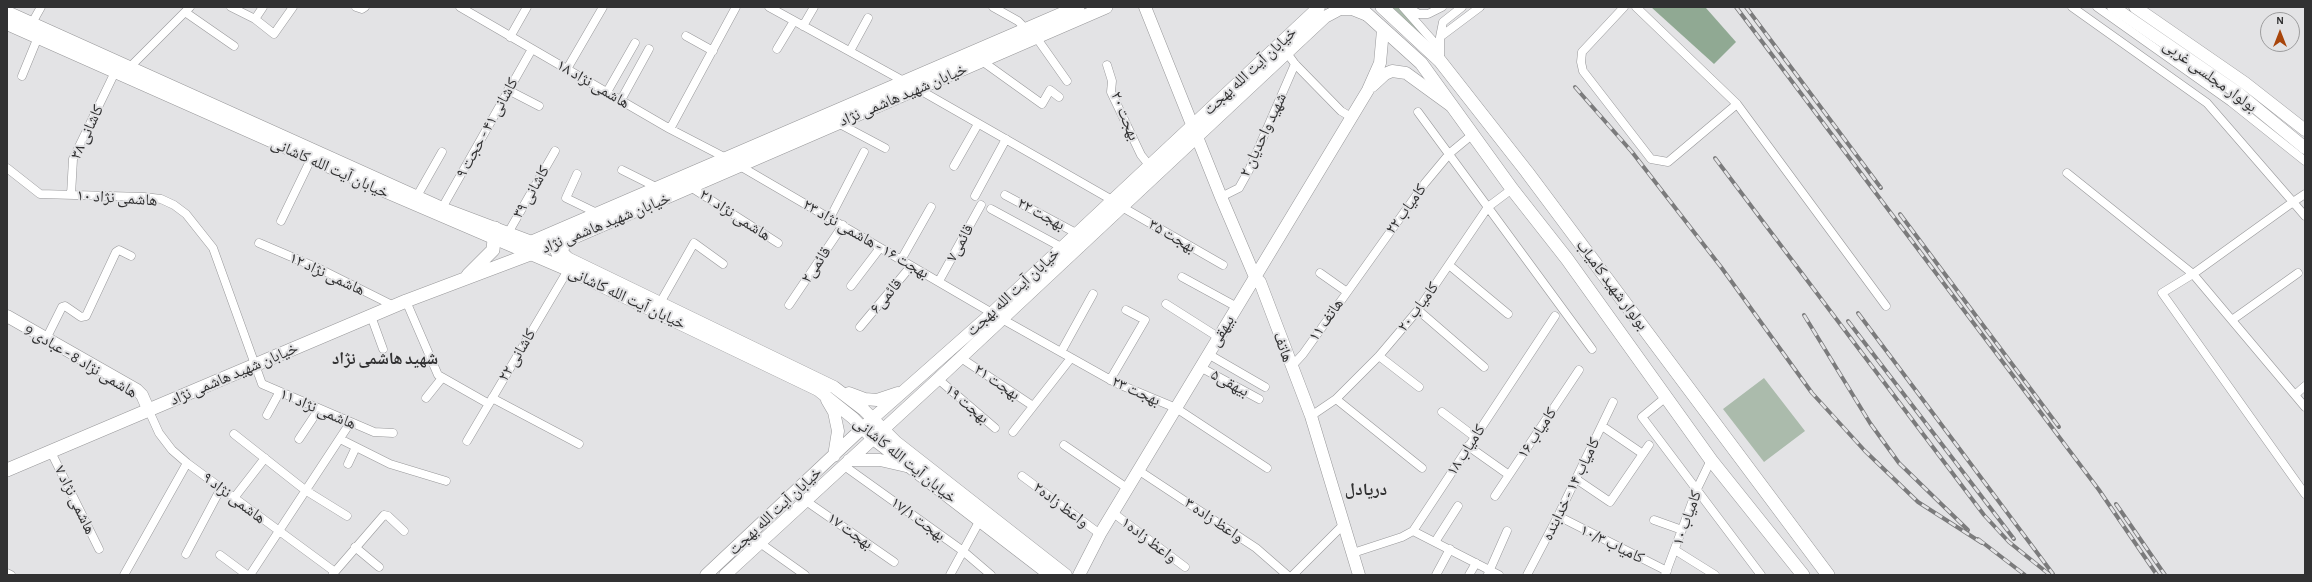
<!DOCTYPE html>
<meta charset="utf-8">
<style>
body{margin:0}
#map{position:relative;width:2312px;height:582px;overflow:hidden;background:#e3e3e5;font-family:"Alegreya Sans",sans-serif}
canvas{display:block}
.frame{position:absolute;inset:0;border:8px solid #313132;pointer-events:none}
.north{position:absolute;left:2260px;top:12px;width:40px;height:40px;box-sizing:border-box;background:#e3e3e5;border:1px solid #9c9c9d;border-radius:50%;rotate:0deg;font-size:11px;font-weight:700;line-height:16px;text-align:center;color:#313132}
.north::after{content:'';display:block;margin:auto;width:14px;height:18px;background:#a8450b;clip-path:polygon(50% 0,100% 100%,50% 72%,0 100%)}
</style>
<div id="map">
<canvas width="2312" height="582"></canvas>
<div class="frame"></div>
<div class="north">N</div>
</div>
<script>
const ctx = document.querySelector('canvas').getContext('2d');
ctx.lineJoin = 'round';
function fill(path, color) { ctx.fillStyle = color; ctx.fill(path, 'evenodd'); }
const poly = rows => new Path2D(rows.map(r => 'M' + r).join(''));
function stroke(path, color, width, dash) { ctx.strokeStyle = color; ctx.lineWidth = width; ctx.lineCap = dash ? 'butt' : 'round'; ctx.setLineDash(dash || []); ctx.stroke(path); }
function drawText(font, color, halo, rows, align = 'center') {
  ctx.font = font + ' "Alegreya Sans","Noto Naskh Arabic",sans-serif'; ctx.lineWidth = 4; ctx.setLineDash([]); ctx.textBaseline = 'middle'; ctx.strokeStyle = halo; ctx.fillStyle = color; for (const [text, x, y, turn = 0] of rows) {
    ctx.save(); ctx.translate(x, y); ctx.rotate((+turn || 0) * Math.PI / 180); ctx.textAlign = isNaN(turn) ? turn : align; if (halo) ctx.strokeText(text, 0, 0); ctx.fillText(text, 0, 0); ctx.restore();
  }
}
fill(poly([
 [1391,7,1399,7,1427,39,1403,19],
 [1764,378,1805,431,1764,462,1723,409]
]), '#abbbac');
fill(poly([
 [1651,7,1706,8,1736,42,1714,64]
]), '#90a993');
const street = poly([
 [231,7,255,19,274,34,293,7],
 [356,7,362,9,365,7],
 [460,7,670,129,726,158],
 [769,7,918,89,1112,200],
 [993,7,1018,21,1026,29],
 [1403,7,1433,41,1438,54],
 [1407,7,1419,14,1428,14,1442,7],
 [1624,7,1582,52,1581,62,1583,71,1651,159,1668,162,1737,104],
 [1636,7,1737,104,1886,306],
 [2072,7,2207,103,2293,202,2305,194],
 [2097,7,2231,102,2305,161],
 [185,12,234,46],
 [255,19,263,7],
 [32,23,41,7],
 [803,26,814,7],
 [686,36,713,51],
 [510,37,527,7],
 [1036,37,1067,81],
 [1440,37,1443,22,1462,7],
 [777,49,794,21],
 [850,51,868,18],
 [1287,53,1295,64,1341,111,1351,117],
 [982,61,1042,104,1050,90,1059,97],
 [1440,61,1440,37,1480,7],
 [1107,65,1112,81,1111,92,1141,155,1149,165],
 [130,67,190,7],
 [567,69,603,7],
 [22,76,38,37],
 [508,90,539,106],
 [607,92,635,43],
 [621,100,649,49],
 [1418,112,1592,349],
 [838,123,885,148],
 [670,129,736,7],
 [740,166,992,313],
 [954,166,978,124],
 [7,168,40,194,144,197,161,199,174,205,186,214,213,248,262,384,374,432,393,433],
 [622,170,658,188],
 [2067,173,2193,274,2162,293,2305,494],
 [577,174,566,198,599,214],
 [692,188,778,243],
 [71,195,73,159,115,72],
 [1005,195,1076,233],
 [417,196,442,152],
 [975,196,1006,139],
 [1221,197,1239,188,1249,170,1295,64],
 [1122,207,1223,265],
 [442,208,532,49],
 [991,209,1061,247],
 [2305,216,2293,202,2193,274,2305,407],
 [830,218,864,152],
 [281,221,311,159],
 [508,233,555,151],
 [259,243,320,269,394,306],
 [901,260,931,207],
 [1449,265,1508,314],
 [1320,273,1347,292],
 [1182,277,1237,307],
 [939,281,981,205],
 [851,286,880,248],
 [406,301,438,375,489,404],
 [660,303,694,243,723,264],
 [1166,304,1218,337],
 [789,305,843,225],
 [1418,310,1484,367],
 [371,316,383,349],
 [1002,319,1116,383,1176,408,1267,468],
 [2232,320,2298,273],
 [860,327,911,266],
 [46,339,62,307,65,306,81,317,86,316,116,252,119,250,131,256],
 [1061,352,1093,294],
 [1208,354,1265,387],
 [1379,356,1419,387],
 [961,358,1033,406],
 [1200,367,1259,399],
 [1291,367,1303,354,1425,183,1450,153,1473,134],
 [938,379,995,428],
 [1110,380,1145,320,1126,310],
 [2296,394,2305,386],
 [1666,397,1642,417,1761,575],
 [426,398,442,378],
 [492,398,579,444],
 [1336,399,1422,468],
 [149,411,159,433,172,450,187,463,335,572],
 [1442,412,1475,437],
 [267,415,279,393],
 [1311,416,1336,399,1379,356,1418,310,1488,207,1512,189],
 [1602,426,1643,454],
 [1013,432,1071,358],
 [234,434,305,490,347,516],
 [299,439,319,409],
 [340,439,390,464,446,481],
 [467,441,568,270],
 [1064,445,1127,488],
 [1468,446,1509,475],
 [51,452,99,549],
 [348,464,356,447],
 [843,465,963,551,991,575],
 [1138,470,1256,548,1287,575],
 [1022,476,1100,534],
 [1576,479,1610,502,1649,445],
 [1495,496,1579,370],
 [234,498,265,458],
 [806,501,894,562],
 [1112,512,1185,567],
 [1558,516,1667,571],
 [1654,520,1682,530],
 [1413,531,1499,575],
 [1435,542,1458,506],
 [760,543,805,575],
 [355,547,379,567],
 [1675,550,1715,575],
 [1353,553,1402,537,1413,531,1555,316],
 [186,554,221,488],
 [220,555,247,575],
 [7,573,11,575],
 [333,574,384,515,388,516,404,531],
 [1488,574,1507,531],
 [124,575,187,463],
 [250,575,350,423],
 [950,575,980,520],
 [1293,575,1344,524],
 [1436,575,1450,549],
 [1469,575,1476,563],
 [1527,575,1558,516,1613,402],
 [1665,575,1697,489,1711,460]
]);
const secondary = poly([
 [1145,7,1221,197,1255,277,1260,282,1311,416,1359,575],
 [2113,7,2238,93,2305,148],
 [2135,7,2245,83,2305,130],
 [7,12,442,208,532,242],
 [7,24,363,182,568,270,818,390,853,418,872,438,1050,575],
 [1372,86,1385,74,1392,71,1406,73,1450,105],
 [557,253,834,387,864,410,896,442,1066,575],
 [7,316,137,390,142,395,149,411],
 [849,393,865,399,877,400,898,393],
 [827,400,834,412,838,431,834,456],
 [849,460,880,460,906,466],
 [706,575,872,419,992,313,1319,7],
 [725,575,938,379,1325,17,1340,9,1352,9,1367,15],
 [1079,575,1100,534,1368,90,1380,63,1383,30]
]);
const primary = poly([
 [1359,7,1421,63,1512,189,1567,259,1711,460,1803,575],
 [1382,7,1440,61,1527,172,1828,575],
 [565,241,561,252,566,257],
 [532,242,1078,7],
 [468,275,493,250,495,228],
 [7,470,406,301,565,241,1106,7]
]);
stroke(street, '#979799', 9);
stroke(secondary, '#979799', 13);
stroke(primary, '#979799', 14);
stroke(street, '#fff', 8);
stroke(secondary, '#fff', 12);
stroke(primary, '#fff', 13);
const rail = poly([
 [1736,7,2099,490,2157,575],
 [1746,7,1881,188],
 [1575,87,1632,152,1721,267,1812,393,1865,451,1918,502,1982,543],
 [1715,158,1984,515,2009,542,2050,575],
 [1900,214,2059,427],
 [1858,313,2053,574],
 [1804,315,1870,423,1899,463,1968,530],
 [1848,321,2014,539],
 [2116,504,2165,575],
 [1978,539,2025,575]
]);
stroke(rail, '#7b7b7c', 4);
stroke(rail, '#e3e3e5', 2.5, [8]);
drawText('16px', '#313132', '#e3e3e5', [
 ["خیابان آیت الله بهجت",1250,71,-43],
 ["بولوار مجلسی غربی",2210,76,36],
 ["هاشمی نژاد ۱۸",593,84,30],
 ["خیابان شهید هاشمی نژاد",903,95,-23],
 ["بهجت ۲۰",1125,116,68],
 ["کاشانی ۴۱ - حجت ۹",487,128,-61],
 ["کاشانی ۳۸",87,132,-65],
 ["شهید واحدیان ۲",1263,135,-65],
 ["خیابان آیت الله کاشانی",330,168,24],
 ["کاشانی ۳۹",531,192,-60],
 ["هاشمی نژاد ۱۰",117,198,4],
 ["کامیاب ۲۲",1406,209,-54],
 ["بهجت ۲۲",1041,214,28],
 ["هاشمی نژاد ۲۱",735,215,33],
 ["خیابان شهید هاشمی نژاد",606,223,-22],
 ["بهجت ۳۵",1172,236,30],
 ["بهجت ۱۶ - هاشمی نژاد ۲۳",866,239,30],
 ["قائمی۷",960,243,-61],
 ["قائمی۲",816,265,-56],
 ["هاشمی نژاد ۱۲",327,274,25],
 ["بولوار شهید کامیاب",1612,285,53],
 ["خیابان آیت الله بهجت",1013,292,-43],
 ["قائمی۶",886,296,-50],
 ["خیابان آیت الله کاشانی",627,298,25],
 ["کامیاب ۲۰",1418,307,-53],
 ["هاتف ۱۱",1326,320,-55],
 ["بیهقی",1222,331,-59],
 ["هاتف",1283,347,70],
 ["کاشانی ۲۲",517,355,-59],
 ["هاشمی نژاد 8 - عبادی 9",81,361,31],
 ["خیابان شهید هاشمی نژاد",234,374,-23],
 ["بهجت ۲۱",997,382,34],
 ["بیهقی۵",1230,383,28],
 ["بهجت ۲۳",1136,391,24],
 ["بهجت ۱۹",967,404,40],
 ["هاشمی نژاد ۱۱",318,409,23],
 ["کامیاب ۱۶",1537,433,-56],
 ["کامیاب ۱۸",1466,450,-57],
 ["خیابان آیت الله کاشانی",905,460,39],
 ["کامیاب ۱۴ - خدابنده",1571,489,-64],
 ["هاشمی نژاد ۹",234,498,37],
 ["هاشمی نژاد ۷",75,500,64],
 ["واعظ زاده۲",1061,505,37],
 ["خیابان آیت الله بهجت",775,511,-43],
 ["کامیاب ۱۰",1687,518,-70],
 ["بهجت ۱۷/۱",918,519,36],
 ["واعظ زاده ۳",1214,520,34],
 ["بهجت ۱۷",850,531,35],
 ["واعظ زاده۱",1149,540,37],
 ["کامیاب ۱۰/۳",1612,544,26]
]);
drawText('bold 17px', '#313132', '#e3e3e5', [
 ["شهید هاشمی نژاد",385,359],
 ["دریادل",1366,490]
]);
</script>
